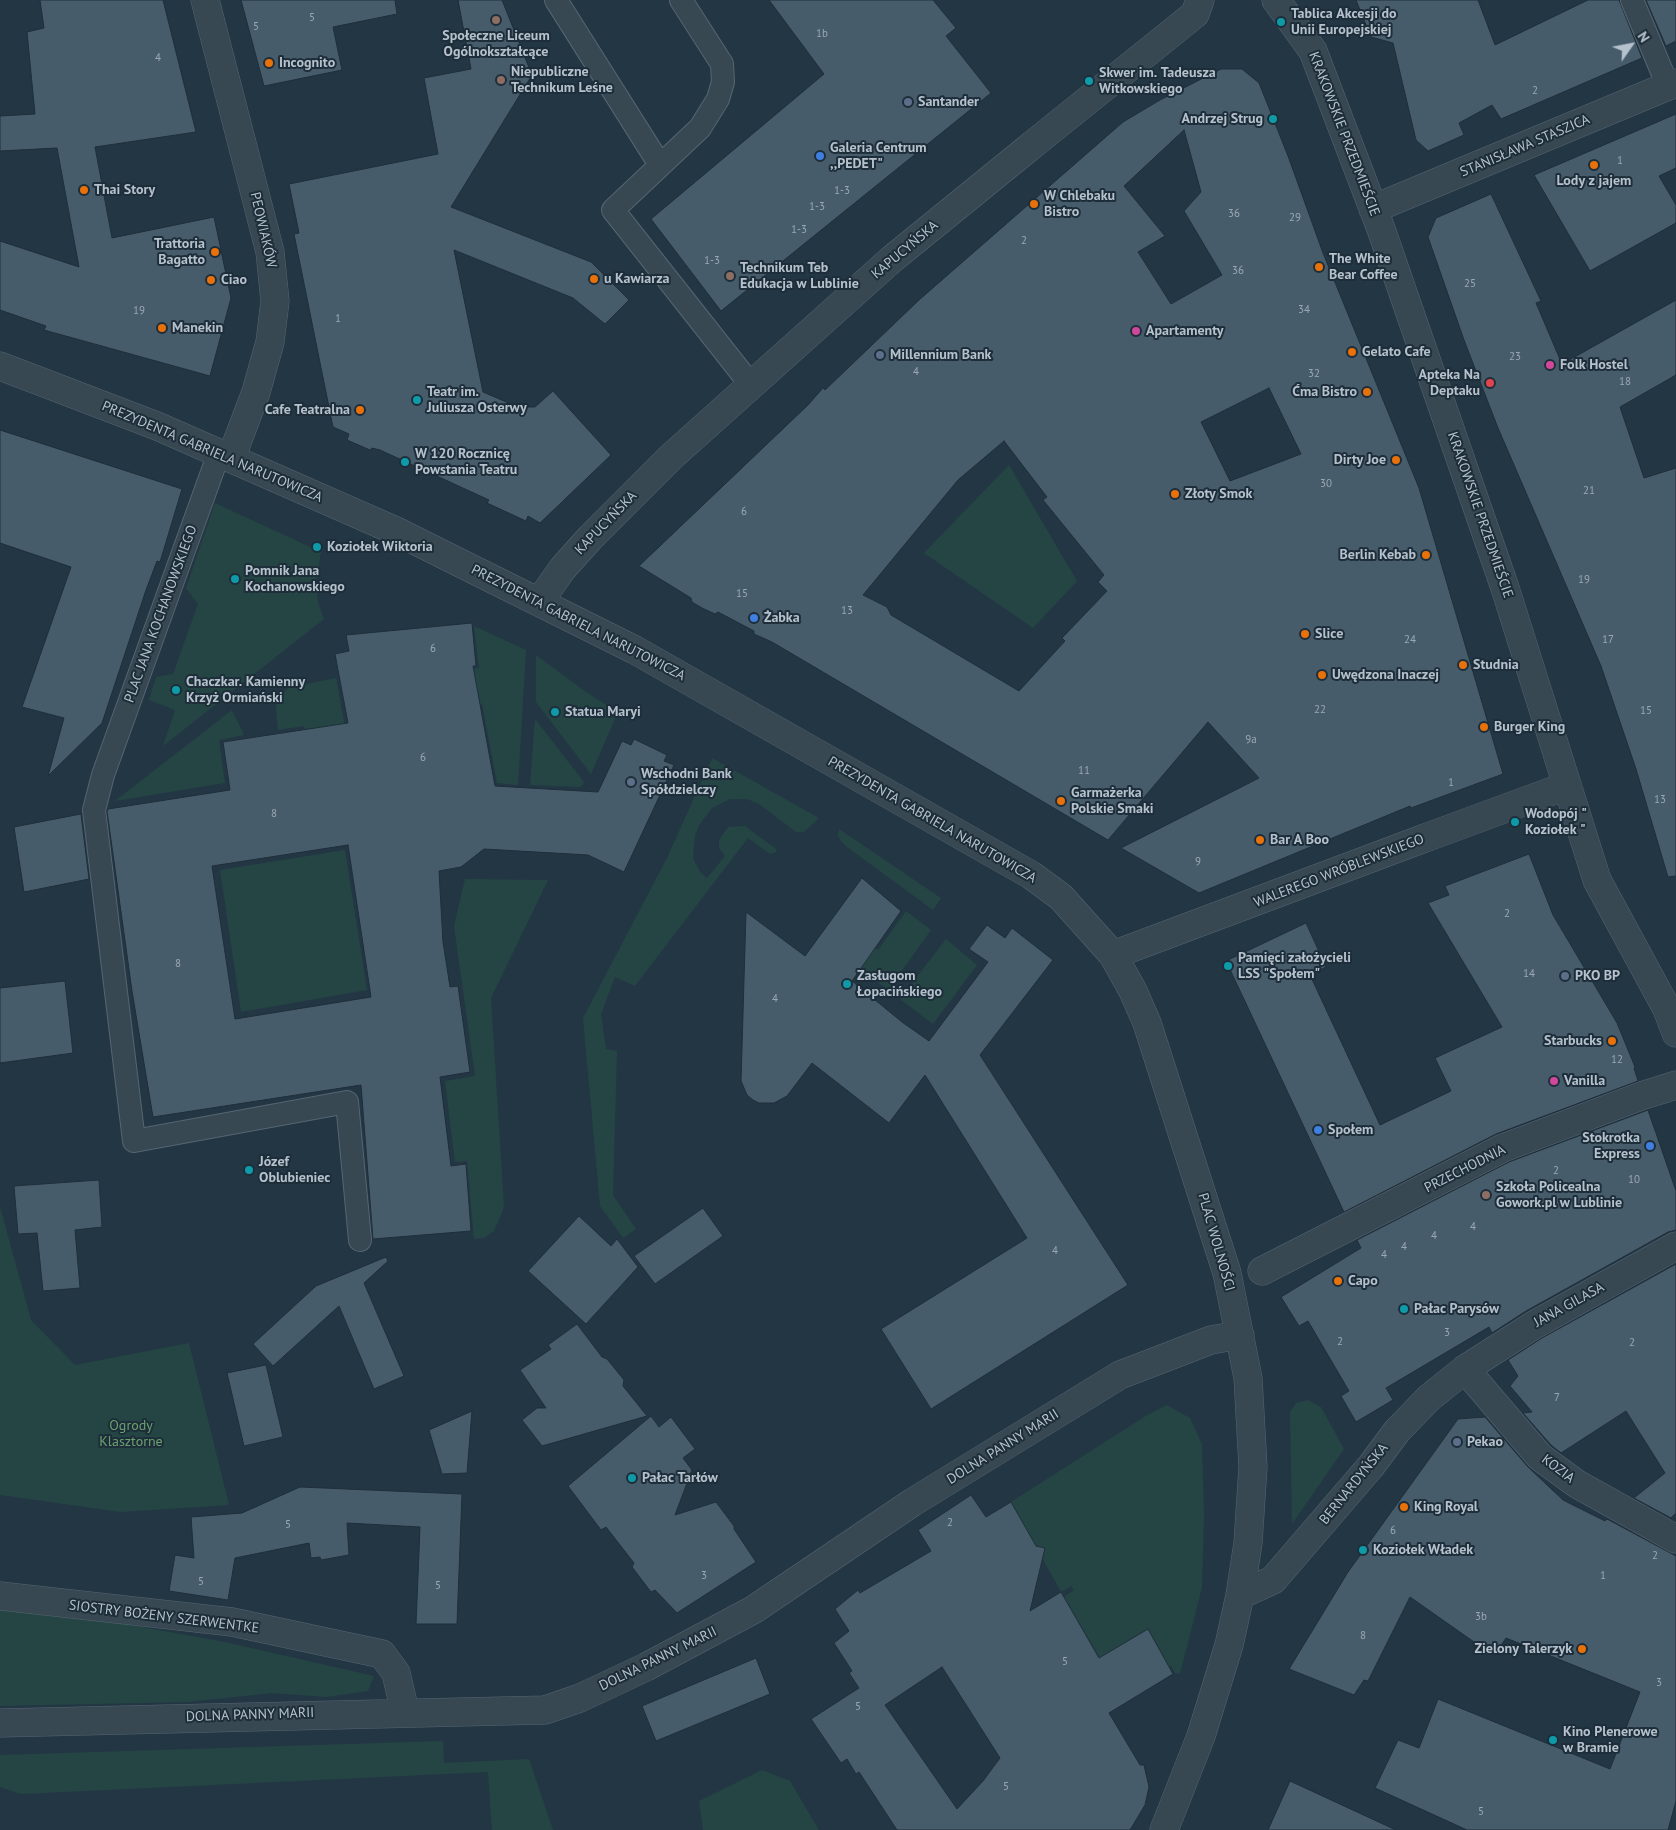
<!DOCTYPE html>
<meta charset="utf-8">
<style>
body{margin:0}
#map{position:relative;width:1676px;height:1830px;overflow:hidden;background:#233644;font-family:"PT Sans",sans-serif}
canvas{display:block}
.north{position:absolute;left:1606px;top:20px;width:50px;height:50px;-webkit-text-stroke:4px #1d2d39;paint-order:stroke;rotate:57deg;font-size:14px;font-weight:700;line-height:20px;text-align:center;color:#b5c2cd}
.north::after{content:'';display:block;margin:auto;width:18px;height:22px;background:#b5c2cd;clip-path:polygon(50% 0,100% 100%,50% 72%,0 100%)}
</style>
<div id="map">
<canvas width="1676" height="1830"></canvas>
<div class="north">N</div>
</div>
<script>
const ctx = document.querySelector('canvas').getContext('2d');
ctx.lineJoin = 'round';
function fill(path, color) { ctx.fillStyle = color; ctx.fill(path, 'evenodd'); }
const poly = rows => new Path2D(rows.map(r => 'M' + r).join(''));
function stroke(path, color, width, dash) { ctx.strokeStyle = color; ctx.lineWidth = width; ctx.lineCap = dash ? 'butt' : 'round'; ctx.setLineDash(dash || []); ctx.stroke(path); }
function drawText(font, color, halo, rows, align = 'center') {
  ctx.font = font + ' "PT Sans",sans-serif'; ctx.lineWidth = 4; ctx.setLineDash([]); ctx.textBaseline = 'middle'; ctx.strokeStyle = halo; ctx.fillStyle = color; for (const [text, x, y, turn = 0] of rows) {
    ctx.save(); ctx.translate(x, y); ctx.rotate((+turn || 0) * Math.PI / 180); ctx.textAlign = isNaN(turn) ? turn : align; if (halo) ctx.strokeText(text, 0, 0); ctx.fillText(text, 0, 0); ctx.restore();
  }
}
fill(poly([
 [1009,465,1077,581,1033,628,924,553],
 [215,503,321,552,316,579,318,603,324,619,163,746,175,710,149,700,156,677,173,674,198,604,186,588],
 [474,626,526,650,518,785,497,783,482,704,471,703,445,671,479,668],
 [536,655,586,692,618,712,591,774,536,702],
 [336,678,352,765,312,772,304,726,278,730,276,708,277,700,288,688],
 [232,710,244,735,219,740,225,783,115,801],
 [535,719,584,782,581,787,530,785],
 [712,758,819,818,804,832,796,832,759,804,747,799,730,799,712,808,699,825,695,835,693,858,700,872,707,878,725,856,719,848,719,840,728,827,745,826,776,849,776,852,770,854,748,838,635,986,615,977,601,1014,606,1049,617,1051,613,1195,636,1229,623,1238,600,1206,583,1018,667,858],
 [839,829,941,898,933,910,847,847,841,841,838,835],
 [345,850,367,990,241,1012,220,870],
 [465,879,548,880,491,998,504,1208,494,1231,484,1238,474,1239,467,1161,455,1162,445,1081,475,1076,454,926],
 [906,911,931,930,888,990,852,962,865,942,878,950],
 [946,939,977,965,933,1024,900,999],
 [0,1207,31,1320,75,1365,189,1343,229,1505,121,1512,0,1495],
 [1308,1400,1321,1407,1344,1449,1292,1524,1290,1412,1296,1403],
 [1167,1405,1190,1418,1202,1444,1204,1516,1202,1587,1180,1674,1175,1673,1171,1666,1169,1667,1148,1629,1100,1659,1064,1597,1074,1590,1071,1586,1061,1592,1011,1502,1144,1417],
 [0,1605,114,1622,225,1642,374,1676,368,1691,326,1697,272,1693,188,1702,0,1706],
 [443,1741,444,1763,529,1759,553,1830,492,1830,488,1772,21,1794,0,1787,0,1755],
 [762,1770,790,1781,819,1830,703,1830,699,1801]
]), '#254544');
const building = poly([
 [40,0,163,0,196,132,95,147,112,238,214,217,231,298,210,376,44,330,46,326,0,310,0,241,79,267,57,148,0,151,0,116,35,114,27,32,44,28,40,0],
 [241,0,395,0,397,14,333,27,342,70,264,86,241,0],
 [458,0,502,0,532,75,451,207,591,262,629,300,605,324,573,298,454,250,483,392,518,407,535,407,553,391,611,455,540,523,528,516,526,521,487,503,489,500,380,450,372,448,370,450,347,440,349,434,333,427,294,234,299,233,289,184,438,154,424,78,471,69,458,0],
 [769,0,933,0,956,28,946,36,991,93,721,311,651,219,824,74,769,0],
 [1356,0,1478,0,1495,45,1588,0,1619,0,1642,58,1501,119,1492,105,1459,123,1464,135,1428,151,1416,140,1393,43,1371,37,1356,0],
 [1646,0,1676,0,1676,41,1666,46,1646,0],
 [1221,69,1242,69,1259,83,1288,156,1323,253,1419,488,1503,774,1411,808,1410,806,1199,893,1121,848,1259,778,1208,722,1108,840,772,642,754,634,754,631,718,612,715,614,702,608,692,602,691,598,639,566,808,405,823,388,825,390,919,300,1123,122,1160,100,1221,69],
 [1184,130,1201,192,1184,211,1222,275,1171,304,1138,252,1165,236,1124,186,1184,130],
 [1269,388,1301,454,1230,481,1201,422,1269,388],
 [1004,441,1047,497,1043,500,1104,575,1098,582,1107,591,1062,638,1065,641,1019,691,891,615,887,607,863,595,958,480,1004,441],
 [1676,114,1676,168,1659,176,1676,205,1676,223,1590,271,1534,175,1676,114],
 [1491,194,1541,301,1536,303,1562,364,1676,300,1676,375,1620,407,1644,478,1676,468,1676,876,1668,877,1636,769,1601,666,1498,428,1464,340,1428,237,1436,218,1491,194],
 [0,430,182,489,160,562,157,561,146,590,102,723,48,776,64,718,22,707,71,567,0,543,0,430],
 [472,623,476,666,473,666,495,786,598,792,622,741,631,745,634,739,667,755,664,761,674,765,624,872,588,855,484,849,461,867,439,871,443,942,450,987,458,986,470,1072,440,1077,451,1166,466,1164,471,1231,373,1239,361,1085,153,1117,132,991,107,811,108,809,230,790,223,742,348,723,335,654,349,651,346,635,472,623],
 [348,845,371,997,235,1019,212,866,348,845],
 [81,814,89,879,24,892,14,827,81,814],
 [1529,854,1553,915,1617,1023,1635,1067,1634,1068,1638,1081,1496,1134,1344,1212,1226,961,1306,923,1326,967,1310,975,1380,1125,1451,1091,1435,1058,1502,1027,1428,903,1449,895,1445,886,1529,854],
 [862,878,901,911,852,981,902,1022,929,1041,988,962,969,949,987,925,1005,938,1012,928,1053,960,980,1055,1128,1285,931,1409,881,1329,1027,1238,925,1075,889,1123,812,1063,787,1096,774,1103,759,1103,753,1100,747,1095,741,1081,746,912,805,956,862,878],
 [65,981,73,1053,0,1063,0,988,65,981],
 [1648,1110,1676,1191,1676,1230,1668,1232,1526,1311,1492,1333,1489,1327,1386,1388,1393,1400,1356,1422,1341,1396,1349,1391,1308,1321,1299,1326,1281,1297,1361,1248,1357,1240,1509,1162,1648,1110],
 [99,1180,102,1227,75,1230,80,1288,43,1291,37,1233,18,1234,14,1186,99,1180],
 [703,1208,723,1236,655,1284,634,1256,703,1208],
 [579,1216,611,1246,617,1239,638,1267,586,1324,528,1271,579,1216],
 [386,1257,388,1261,364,1283,404,1376,374,1389,339,1306,273,1366,253,1344,316,1286,386,1257],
 [1676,1264,1676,1513,1671,1518,1634,1498,1665,1473,1626,1411,1561,1453,1551,1445,1523,1413,1532,1412,1510,1386,1518,1376,1508,1360,1542,1338,1676,1264],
 [577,1324,602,1357,607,1359,624,1380,623,1386,647,1416,542,1446,522,1420,537,1408,546,1408,520,1370,551,1349,548,1345,577,1324],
 [266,1365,283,1437,244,1446,227,1373,266,1365],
 [472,1411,467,1473,442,1474,429,1430,472,1411],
 [651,1416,659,1427,671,1417,695,1449,683,1458,692,1470,675,1515,716,1502,734,1526,734,1529,756,1562,677,1613,655,1590,651,1592,632,1567,634,1563,606,1527,601,1530,568,1486,651,1416],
 [1485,1417,1528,1467,1563,1500,1605,1521,1607,1519,1676,1556,1676,1801,1668,1830,1467,1830,1375,1788,1398,1740,1419,1748,1438,1699,1610,1769,1640,1692,1506,1638,1494,1656,1410,1597,1368,1681,1364,1680,1354,1695,1289,1669,1348,1572,1458,1419,1485,1417],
 [300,1487,462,1494,457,1624,416,1624,420,1527,347,1523,349,1555,321,1560,320,1557,311,1558,309,1543,235,1558,228,1600,169,1591,175,1555,194,1558,191,1517,242,1513,300,1487],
 [971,1495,986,1517,1011,1502,1036,1546,1045,1548,1030,1611,1061,1592,1099,1658,1148,1629,1173,1674,1109,1713,1140,1765,1144,1765,1149,1787,1145,1805,1130,1830,897,1830,859,1772,856,1774,847,1759,841,1763,811,1719,859,1688,849,1673,852,1671,834,1643,849,1631,835,1609,858,1590,860,1593,931,1551,918,1530,971,1495],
 [942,1667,1000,1758,983,1781,957,1809,885,1705,942,1667],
 [756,1658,770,1694,656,1741,642,1706,756,1658],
 [1290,1781,1396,1830,1268,1830,1290,1781]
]);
fill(building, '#475c6a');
stroke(building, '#1f2f3b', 1);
const service = poly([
 [556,0,660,165],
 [681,0,722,64,723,82,718,99,700,128,613,210,751,385],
 [1632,0,1668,86],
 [219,453,103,775,94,810,134,1141,347,1102,360,1240]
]);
const pedestrian = poly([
 [1276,0,1313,51,1381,229,1505,588,1597,880,1667,1009,1676,1033],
 [1031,146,1195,14,1200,0],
 [1373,209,1668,86],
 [1425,838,1566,786],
 [1262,1271,1503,1148,1644,1095,1676,1085],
 [1465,1369,1534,1325,1676,1246]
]);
const minor = poly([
 [205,0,270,252,275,301,270,342,256,392,231,458],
 [1668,86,1676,83],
 [0,366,157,426,396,531,635,650,1031,875,1061,897,1113,955,1133,991,1147,1023,1227,1273,1248,1378,1253,1467,1248,1543,1240,1595,1229,1645,1201,1736,1164,1830],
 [539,602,563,568,590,538,671,457,892,259,1031,146],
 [1113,955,1425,838],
 [1240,1595,1273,1580,1371,1466,1397,1431,1429,1398,1465,1369,1540,1457,1577,1484,1676,1539],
 [0,1596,232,1622,382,1654,396,1673,405,1712],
 [0,1723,545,1710,580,1698,646,1667,753,1610,913,1502,1120,1375,1211,1340,1240,1335]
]);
stroke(service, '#566571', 24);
stroke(pedestrian, '#566571', 29);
stroke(minor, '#566571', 29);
stroke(service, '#384853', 22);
stroke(pedestrian, '#384853', 28);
stroke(minor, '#384853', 28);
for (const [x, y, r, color] of [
 [496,20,5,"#8d6e63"],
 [1281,22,5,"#0f9aa8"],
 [269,63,5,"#e8710a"],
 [501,80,5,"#8d6e63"],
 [1089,81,5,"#0f9aa8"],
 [908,102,5,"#5c6f8a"],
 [1273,119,5,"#0f9aa8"],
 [820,156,5,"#3f7fe0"],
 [1594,165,5,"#e8710a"],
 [84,190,5,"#e8710a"],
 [1034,204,5,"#e8710a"],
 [215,252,5,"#e8710a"],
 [1319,267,5,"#e8710a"],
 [730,276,5,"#8d6e63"],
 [594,279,5,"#e8710a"],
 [211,280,5,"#e8710a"],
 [162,328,5,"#e8710a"],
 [1136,331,5,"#d1479c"],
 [1352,352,5,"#e8710a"],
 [880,355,5,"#5c6f8a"],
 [1550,365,5,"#d1479c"],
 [1490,383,5,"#e0444e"],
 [1367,392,5,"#e8710a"],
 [417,400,5,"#0f9aa8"],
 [360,410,5,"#e8710a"],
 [1396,460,5,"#e8710a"],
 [405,462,5,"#0f9aa8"],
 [1175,494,5,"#e8710a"],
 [317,547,5,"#0f9aa8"],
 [1426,555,5,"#e8710a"],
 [235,579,5,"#0f9aa8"],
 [754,618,5,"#3f7fe0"],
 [1305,634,5,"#e8710a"],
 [1463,665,5,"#e8710a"],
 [1322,675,5,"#e8710a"],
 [176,690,5,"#0f9aa8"],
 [555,712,5,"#0f9aa8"],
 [1484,727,5,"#e8710a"],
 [631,782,5,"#5c6f8a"],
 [1061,801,5,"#e8710a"],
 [1515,822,5,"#0f9aa8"],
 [1260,840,5,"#e8710a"],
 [1228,966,5,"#0f9aa8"],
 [1565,976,5,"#5c6f8a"],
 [847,984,5,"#0f9aa8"],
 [1612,1041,5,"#e8710a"],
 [1554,1081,5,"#d1479c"],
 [1318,1130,5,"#3f7fe0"],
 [1650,1146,5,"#3f7fe0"],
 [249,1170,5,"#0f9aa8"],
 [1486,1195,5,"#8d6e63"],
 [1338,1281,5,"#e8710a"],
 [1404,1309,5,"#0f9aa8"],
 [1457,1442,5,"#5c6f8a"],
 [632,1478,5,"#0f9aa8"],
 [1404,1507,5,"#e8710a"],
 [1363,1550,5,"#0f9aa8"],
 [1582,1649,5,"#e8710a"],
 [1553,1740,5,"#0f9aa8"]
]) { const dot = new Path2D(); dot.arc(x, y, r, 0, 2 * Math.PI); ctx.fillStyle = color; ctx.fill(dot); stroke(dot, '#1d2d39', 2); }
drawText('11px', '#9aa8b4', null, [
 ["5",312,18],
 ["5",256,27],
 ["1b",822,34],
 ["4",158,58],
 ["2",1535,91],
 ["1",1620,161],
 ["1-3",842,191],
 ["1-3",817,207],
 ["36",1234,214],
 ["29",1295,218],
 ["1-3",799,230],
 ["2",1024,241],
 ["1-3",712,261],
 ["36",1238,271],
 ["25",1470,284],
 ["34",1304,310],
 ["19",139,311],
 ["1",338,319],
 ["23",1515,357],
 ["4",916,372],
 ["32",1314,374],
 ["18",1625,382],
 ["30",1326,484],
 ["21",1589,491],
 ["6",744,512],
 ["19",1584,580],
 ["15",742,594],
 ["13",847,611],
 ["24",1410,640],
 ["17",1608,640],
 ["6",433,649],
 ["22",1320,710],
 ["15",1646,711],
 ["9a",1251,740],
 ["6",423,758],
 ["11",1084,771],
 ["1",1451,783],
 ["13",1660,800],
 ["8",274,814],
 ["9",1198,862],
 ["2",1507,914],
 ["8",178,964],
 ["14",1529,974],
 ["4",775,999],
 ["12",1617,1060],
 ["2",1556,1171],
 ["10",1634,1180],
 ["4",1473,1227],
 ["4",1434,1236],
 ["4",1404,1247],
 ["4",1055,1251],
 ["4",1384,1255],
 ["3",1447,1333],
 ["2",1340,1342],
 ["2",1632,1343],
 ["7",1557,1398],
 ["2",950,1523],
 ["5",288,1525],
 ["6",1393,1531],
 ["2",1655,1556],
 ["3",704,1576],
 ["1",1603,1576],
 ["5",201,1582],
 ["5",438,1586],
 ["3b",1481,1617],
 ["8",1363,1636],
 ["5",1065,1662],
 ["3",1659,1683],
 ["5",858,1707],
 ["5",1006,1787],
 ["5",1481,1812]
]);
drawText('bold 14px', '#b5c2cd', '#1d2d39', [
 ["Tablica Akcesji do",1291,14],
 ["Unii Europejskiej",1291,30],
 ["Społeczne Liceum",496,36,"center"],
 ["Ogólnokształcące",496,52,"center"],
 ["Incognito",279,63],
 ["Niepubliczne",511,72],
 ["Technikum Leśne",511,88],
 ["Skwer im. Tadeusza",1099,73],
 ["Witkowskiego",1099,89],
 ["Santander",918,102],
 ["Andrzej Strug",1263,119,"right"],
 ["Galeria Centrum",830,148],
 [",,PEDET\"",830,164],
 ["Lody z jajem",1594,181,"center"],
 ["Thai Story",94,190],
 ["W Chlebaku",1044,196],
 ["Bistro",1044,212],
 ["Trattoria",205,244,"right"],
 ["Bagatto",205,260,"right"],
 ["The White",1329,259],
 ["Bear Coffee",1329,275],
 ["Technikum Teb",740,268],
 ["Edukacja w Lublinie",740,284],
 ["u Kawiarza",604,279],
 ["Ciao",221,280],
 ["Manekin",172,328],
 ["Apartamenty",1146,331],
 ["Gelato Cafe",1362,352],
 ["Millennium Bank",890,355],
 ["Folk Hostel",1560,365],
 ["Apteka Na",1480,375,"right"],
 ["Deptaku",1480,391,"right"],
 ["Teatr im.",427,392],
 ["Juliusza Osterwy",427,408],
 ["Ćma Bistro",1357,392,"right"],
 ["Cafe Teatralna",350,410,"right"],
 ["W 120 Rocznicę",415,454],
 ["Powstania Teatru",415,470],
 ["Dirty Joe",1386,460,"right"],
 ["Złoty Smok",1185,494],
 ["Koziołek Wiktoria",327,547],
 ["Berlin Kebab",1416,555,"right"],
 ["Pomnik Jana",245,571],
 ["Kochanowskiego",245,587],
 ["Żabka",764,618],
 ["Slice",1315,634],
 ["Studnia",1473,665],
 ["Uwędzona Inaczej",1332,675],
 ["Chaczkar. Kamienny",186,682],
 ["Krzyż Ormiański",186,698],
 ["Statua Maryi",565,712],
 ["Burger King",1494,727],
 ["Wschodni Bank",641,774],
 ["Spółdzielczy",641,790],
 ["Garmażerka",1071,793],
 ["Polskie Smaki",1071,809],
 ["Wodopój \"",1525,814],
 ["Koziołek \"",1525,830],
 ["Bar A Boo",1270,840],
 ["Pamięci założycieli",1238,958],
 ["LSS \"Społem\"",1238,974],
 ["Zasługom",857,976],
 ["Łopacińskiego",857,992],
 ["PKO BP",1575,976],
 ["Starbucks",1602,1041,"right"],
 ["Vanilla",1564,1081],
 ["Społem",1328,1130],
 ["Stokrotka",1640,1138,"right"],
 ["Express",1640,1154,"right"],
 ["Józef",259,1162],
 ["Oblubieniec",259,1178],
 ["Szkoła Policealna",1496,1187],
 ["Gowork.pl w Lublinie",1496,1203],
 ["Capo",1348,1281],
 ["Pałac Parysów",1414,1309],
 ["Pekao",1467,1442],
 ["Pałac Tarłów",642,1478],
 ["King Royal",1414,1507],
 ["Koziołek Władek",1373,1550],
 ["Zielony Talerzyk",1572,1649,"right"],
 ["Kino Plenerowe",1563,1732],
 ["w Bramie",1563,1748]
], 'left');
drawText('14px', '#b5c2cd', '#1d2d39', [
 ["KRAKOWSKIE PRZEDMIEŚCIE",1344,134,69],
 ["STANISŁAWA STASZICA",1525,146,-23],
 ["PEOWIAKÓW",263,230,77],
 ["KAPUCYŃSKA",905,250,-40],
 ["PREZYDENTA GABRIELA NARUTOWICZA",212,452,23],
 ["KRAKOWSKIE PRZEDMIEŚCIE",1480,515,71],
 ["KAPUCYŃSKA",606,523,-46],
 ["PLAC JANA KOCHANOWSKIEGO",161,614,-70],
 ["PREZYDENTA GABRIELA NARUTOWICZA",578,623,27],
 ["PREZYDENTA GABRIELA NARUTOWICZA",932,820,30],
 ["WALEREGO WRÓBLEWSKIEGO",1339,871,-21],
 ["PRZECHODNIA",1465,1169,-27],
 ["PLAC WOLNOŚCI",1216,1242,74],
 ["JANA GILASA",1569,1305,-29],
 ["DOLNA PANNY MARII",1003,1447,-32],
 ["KOZIA",1558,1469,37],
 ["BERNARDYŃSKA",1354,1484,-51],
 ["SIOSTRY BOŻENY SZERWENTKE",164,1617,7],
 ["DOLNA PANNY MARII",658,1659,-26],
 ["DOLNA PANNY MARII",250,1715,-2]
]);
drawText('14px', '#6aa16e', '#1d2d39', [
 ["Ogrody",131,1426],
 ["Klasztorne",131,1442]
]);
</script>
